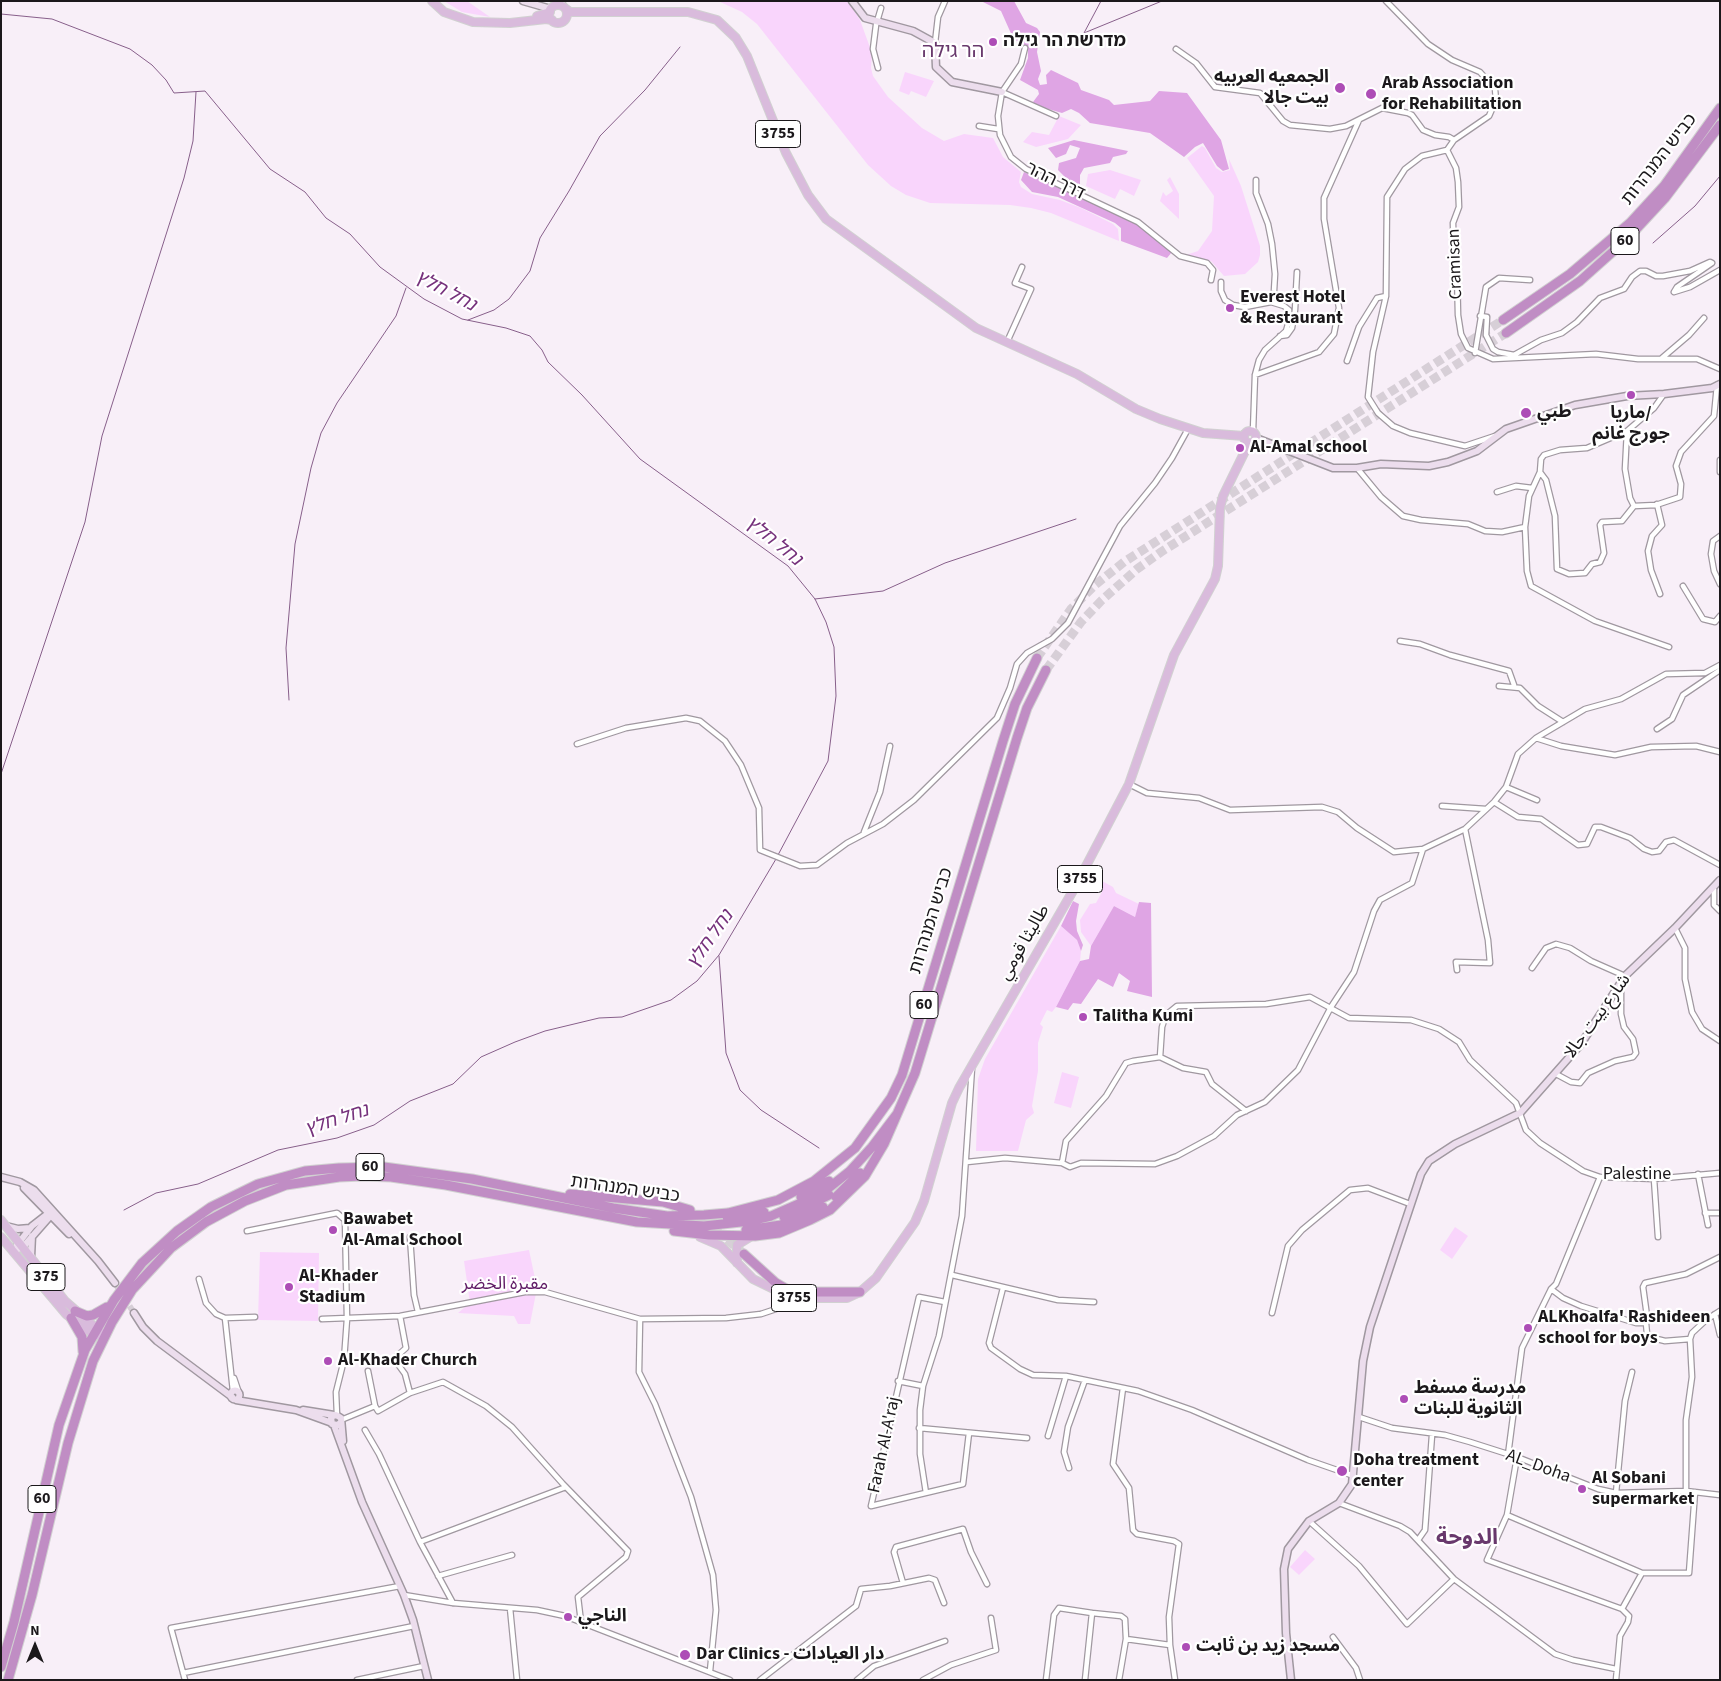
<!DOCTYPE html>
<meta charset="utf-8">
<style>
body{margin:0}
#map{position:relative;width:1721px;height:1681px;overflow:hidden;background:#f8eff8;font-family:"Source Sans 3",sans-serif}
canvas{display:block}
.frame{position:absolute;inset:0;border:2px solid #1b181b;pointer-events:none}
.north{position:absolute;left:10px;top:1621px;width:50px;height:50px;-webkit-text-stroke:4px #fff;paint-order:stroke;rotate:0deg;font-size:14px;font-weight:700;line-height:20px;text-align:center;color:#1b181b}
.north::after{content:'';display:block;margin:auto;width:18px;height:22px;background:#1b181b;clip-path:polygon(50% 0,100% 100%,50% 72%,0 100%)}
</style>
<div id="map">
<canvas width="1721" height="1681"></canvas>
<div class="frame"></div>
<div class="north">N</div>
</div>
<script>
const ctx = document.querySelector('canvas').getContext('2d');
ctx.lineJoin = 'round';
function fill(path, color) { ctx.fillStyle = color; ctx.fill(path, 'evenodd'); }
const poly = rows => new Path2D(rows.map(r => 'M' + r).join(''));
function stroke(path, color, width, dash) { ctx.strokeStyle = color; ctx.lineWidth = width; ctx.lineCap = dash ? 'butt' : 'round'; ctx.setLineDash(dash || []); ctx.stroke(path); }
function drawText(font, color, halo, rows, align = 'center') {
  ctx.font = font + ' "Source Sans 3","Noto Sans Arabic","Noto Sans Hebrew",sans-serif'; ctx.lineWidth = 4.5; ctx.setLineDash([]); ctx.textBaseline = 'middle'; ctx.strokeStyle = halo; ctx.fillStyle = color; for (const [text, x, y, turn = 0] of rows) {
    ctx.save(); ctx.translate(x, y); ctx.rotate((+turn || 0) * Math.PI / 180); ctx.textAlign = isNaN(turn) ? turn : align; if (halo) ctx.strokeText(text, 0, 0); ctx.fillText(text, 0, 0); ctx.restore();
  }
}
fill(poly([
 [444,1,467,1,490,17,462,12],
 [718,1,848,1,860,20,872,53,871,68,873,76,888,97,922,128,944,141,964,134,993,138,1003,157,1021,172,1019,182,1021,187,1032,194,1060,200,1081,208,1113,224,1118,229,1119,241,1051,213,1031,208,1010,205,930,203,906,195,891,186,868,165,757,24,742,12],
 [905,72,934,81,926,97,911,91,909,95,899,91],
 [1059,116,1081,125,1068,139,1036,147,1023,142,1032,132,1049,135],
 [1202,146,1205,148,1216,168,1222,172,1230,170,1229,159,1241,186,1260,246,1260,255,1258,262,1245,274,1224,276,1211,261,1186,255,1198,251,1212,231,1214,196,1187,158],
 [1110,170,1141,180,1134,196,1120,189,1115,199,1086,186,1088,174],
 [1170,177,1179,194,1179,219,1160,201,1163,192,1166,196,1173,191,1167,180],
 [1089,874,1113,887,1116,893,1139,904,1135,917,1114,906,1091,946,1081,932,1080,920,1090,904,1096,903,1102,892,1095,888,1092,893,1082,887],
 [1061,926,1077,940,1081,951,1080,961,1056,1007,1052,1012,1047,1010,1040,1024,1043,1027,1038,1043,1038,1071,1032,1106,1034,1113,1026,1120,1018,1151,976,1151,978,1079,985,1059],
 [1062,1072,1079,1077,1071,1108,1054,1103],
 [1455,1227,1468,1236,1452,1259,1440,1250],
 [529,1250,537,1288,530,1324,518,1324,514,1316,458,1313,470,1303,464,1261],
 [260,1252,319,1253,318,1321,258,1320],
 [1305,1550,1315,1559,1299,1575,1290,1567]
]), '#f9d5fc');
fill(poly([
 [981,1,1014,1,1026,23,1037,28,1040,32,1037,52,1041,71,1038,79,1040,85,1047,84,1046,75,1051,70,1078,83,1081,90,1109,100,1114,105,1150,101,1159,91,1187,93,1221,140,1229,169,1223,171,1217,166,1203,143,1195,147,1184,157,1150,133,1090,123,1079,113,1071,109,1062,113,1038,106,1033,102,1039,94,1038,90,1020,80,1028,58,1028,49,1013,38,1001,11],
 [1074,140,1128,151,1126,154,1113,157,1110,163,1084,168,1080,175,1080,190,1063,182,1065,177,1058,170,1059,163,1076,158,1080,148,1070,145,1066,154,1056,158,1048,148],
 [1024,172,1131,221,1155,236,1172,252,1167,258,1121,241,1121,228,1115,223,1058,197,1032,192,1021,180],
 [1073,901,1079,904,1076,921,1077,931,1083,945,1081,951,1077,940,1061,926],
 [1139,902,1151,903,1152,997,1127,991,1130,981,1119,973,1113,987,1098,979,1081,1004,1073,1003,1068,1010,1056,1007,1080,961,1089,959,1091,946,1114,906,1135,917]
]), '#dfa5e4');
stroke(poly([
 [1101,1,1084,33,1162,1],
 [1,14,52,19,130,49,152,65,166,80,174,93,205,91,270,169,305,192,326,218,350,234,380,267,424,299,462,319,506,328,530,336,542,350,548,362,582,395,640,459,788,566,815,599,826,622,834,647,836,696,828,761,778,855],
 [1653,243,1695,206,1720,176],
 [468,320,494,310,509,299,530,271,540,238,569,191,600,136,645,90,680,47],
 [815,599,883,591,945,563,1076,519],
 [289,700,286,648,295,544,311,468,321,433,337,403,396,316,406,288],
 [1,774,85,522,102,436,184,178,193,141,196,92],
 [719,956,726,1053,740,1090,761,1110,819,1148],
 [124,1210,156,1193,198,1184,278,1150,337,1138,374,1125,410,1101,453,1084,481,1057,515,1042,545,1031,599,1018,622,1017,671,1000,697,981,719,955,776,859]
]), '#875f8a', 1);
stroke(poly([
 [115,1283,134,1313]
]), '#d7cfd7', 6, [6, 3]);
stroke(poly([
 [1037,658,1071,609,1095,585,1124,562,1503,320],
 [1046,670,1081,622,1101,601,1137,569,1161,552,1506,333],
 [696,1214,742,1252]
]), '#d7cfd7', 9, [9, 4.5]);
const street = poly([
 [1386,1,1428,44,1452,60,1480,72,1495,89,1496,100,1489,116,1454,140,1447,150,1456,168,1458,182,1459,207,1453,223,1454,257,1457,272,1458,315,1461,334,1468,348,1493,359,1596,354,1638,359,1697,359,1720,369],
 [935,43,938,17,945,1],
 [1025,48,1021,64,1002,92,998,116,1000,135,1011,157,1026,169,1138,222,1180,256,1207,263,1213,270,1211,280],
 [1176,49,1196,63,1215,87,1260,93,1283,121,1290,125,1330,129,1346,126,1382,108,1408,113,1412,115,1423,130,1435,135,1449,137,1454,140],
 [878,68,873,49,876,25,881,8],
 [1002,92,1056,116],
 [979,126,998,129],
 [1447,150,1422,156,1405,169,1387,197,1386,296,1373,352,1368,397,1378,413,1393,426,1410,433,1465,446,1495,436],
 [1256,180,1256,193,1268,224,1272,244,1275,274,1274,291,1271,302],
 [1221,282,1221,291,1225,300,1233,305,1245,307,1271,302,1284,306,1289,310,1289,321,1286,331,1265,350,1259,360,1255,375,1253,431],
 [1480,316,1487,317,1486,335,1493,349,1498,352,1514,355,1541,340,1562,333,1577,322,1600,298,1624,289,1632,277,1640,271,1646,271,1656,276,1663,276,1690,271,1710,262,1712,263,1677,287,1674,292,1690,287,1720,270],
 [1280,336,1287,335,1292,328,1295,310,1297,272],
 [1007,342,1031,289,1015,283,1022,267],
 [1475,353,1486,287,1499,278,1530,280],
 [1662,358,1689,335,1704,318],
 [1347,361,1359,327,1377,298,1386,296],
 [1255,375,1319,352,1334,334,1339,308,1324,219,1324,198,1359,120],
 [1664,394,1654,408,1627,431,1587,448,1560,450,1544,455,1541,459,1540,472,1529,496,1525,527,1527,571,1531,586,1595,621,1669,647],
 [1627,431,1625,469,1630,498,1634,506],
 [1720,460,1720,472],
 [1357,468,1381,497,1403,516,1421,520,1468,524,1485,531,1502,532,1525,527],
 [1540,472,1546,480,1555,516,1557,569,1569,574,1585,573,1592,564,1600,562,1604,553,1600,525,1602,522,1622,521,1634,506,1656,505,1680,497,1681,484,1676,466,1681,452,1714,416,1717,385],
 [1497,492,1516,486,1532,488],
 [1657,504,1662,525,1652,536,1648,551,1651,570,1660,594],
 [1720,536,1713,541,1711,554,1714,571,1720,584],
 [1683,586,1703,619,1715,622,1720,616],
 [1400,641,1420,644,1450,655,1509,671,1514,685],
 [1499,686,1520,688,1538,706,1563,722],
 [1657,729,1672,719,1683,695,1720,670],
 [1536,738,1561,746,1615,755,1651,747,1696,746,1720,752],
 [577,744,626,728,686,718,700,721,725,741,741,765,759,808,760,850,800,866,817,865,847,843,883,824,914,800,997,718,1010,688,1017,664,1027,653,1052,639,1068,623,1120,526,1155,483,1172,458,1188,429],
 [1129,784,1147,793,1199,798,1230,810,1322,807,1338,812,1357,828,1394,852,1423,849,1465,829,1494,802,1506,787,1518,754,1536,738,1585,709,1621,699,1666,674,1705,673,1720,665],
 [1506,787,1537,800],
 [1494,802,1518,817,1541,819,1578,845,1587,844,1595,827,1601,827,1630,838,1644,849,1652,852,1659,851,1666,842,1674,840,1720,865],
 [1442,806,1486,809],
 [864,832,880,792,890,746],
 [1714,889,1714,905,1720,911],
 [1675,928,1685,948,1685,979,1692,1012,1702,1029,1720,1041],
 [1532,968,1546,948,1556,944,1570,948,1591,961,1625,976],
 [1457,970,1456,962,1490,963,1488,940,1465,829],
 [1160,1057,1162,1027,1166,1015,1177,1006,1266,1004,1310,997,1349,1018,1411,1020,1439,1029,1459,1042,1470,1060,1516,1103,1526,1130,1540,1143,1583,1171,1600,1177,1654,1179,1720,1173],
 [1556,1074,1571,1082,1580,1083,1588,1073,1615,1061,1633,1057,1636,1053,1633,1039,1624,1027,1621,1014,1621,984],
 [967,1162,1005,1158,1062,1163,1070,1167,1081,1163,1155,1164,1177,1156,1214,1136,1237,1115,1265,1102,1298,1070,1331,1007,1354,972,1374,911,1380,900,1412,883,1423,849],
 [1062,1163,1066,1141,1106,1096,1126,1063,1133,1061,1160,1057,1183,1068,1206,1072,1212,1084,1246,1111],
 [1698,1174,1708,1225],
 [1654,1179,1658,1237],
 [1705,1213,1720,1213],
 [247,1231,337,1213,345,1220,347,1319,344,1360,336,1392,337,1415],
 [410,1237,414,1295,418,1312],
 [952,1275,1058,1300,1094,1302],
 [199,1279,206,1303,216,1314,225,1318],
 [1003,1288,989,1343,991,1348,1020,1369,1033,1375,1066,1376,1138,1391,1192,1410,1308,1460,1354,1476],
 [1551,1289,1556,1284,1600,1177],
 [945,1302,919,1297,871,1506,963,1484,969,1433],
 [1272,1313,1288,1246,1302,1230,1350,1190,1368,1188,1410,1204],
 [1715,1314,1720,1335],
 [400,1316,406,1348,397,1356,397,1363,405,1374,410,1393],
 [322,1319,400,1316,525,1292,545,1292,640,1319,726,1318,761,1314,779,1308,792,1298],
 [640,1319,639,1372,655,1404,691,1497,713,1575,716,1610,710,1671],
 [1646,1323,1647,1334,1653,1338,1665,1341,1690,1339],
 [368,1371,375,1406],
 [234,1378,239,1393],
 [898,1381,923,1386],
 [1123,1388,1113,1464,1129,1488,1133,1530,1137,1534,1174,1541,1179,1544,1169,1617,1170,1645,1175,1680],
 [233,1391,225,1318,255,1317],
 [1359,1417,1392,1428,1445,1435,1470,1442,1517,1457,1598,1489,1616,1493,1686,1491,1720,1495],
 [341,1420,375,1406,378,1411,410,1393,443,1382,486,1406,512,1427,563,1484,628,1551,626,1557,578,1597,581,1622],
 [919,1428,1027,1438],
 [365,1430,379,1454,420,1542,453,1603],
 [1048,1436,1066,1376],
 [1508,1455,1522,1348,1551,1289,1563,1298,1581,1306,1636,1323,1646,1323,1647,1316,1643,1287,1645,1283,1686,1274,1720,1257],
 [1517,1457,1507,1515,1487,1560,1622,1609],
 [1069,1468,1064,1452,1068,1427,1085,1380],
 [1686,1491,1686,1420,1692,1377,1690,1339,1692,1333,1706,1320,1720,1311],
 [926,1493,920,1454,920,1410,923,1386,939,1336,962,1216,972,1068],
 [1616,1493,1625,1401,1632,1372],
 [1339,1503,1400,1526,1410,1532,1454,1579,1555,1654,1573,1660,1616,1669],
 [1507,1515,1642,1573,1689,1573,1695,1492],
 [1309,1521,1359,1566,1407,1624,1454,1579],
 [1418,1540,1425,1530,1432,1435],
 [420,1542,566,1487],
 [438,1576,512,1555],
 [903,1583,894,1552,896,1547,963,1529,971,1552,987,1584],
 [404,1595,453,1603,537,1610,565,1616,730,1680],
 [510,1608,517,1680],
 [1092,1613,1121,1616,1125,1619,1126,1639,1119,1680],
 [1333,1637,1356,1668,1360,1680],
 [1126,1639,1170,1645],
 [183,1673,414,1626],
 [185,1680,171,1628,400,1586],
 [357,1680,424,1666],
 [760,1680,856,1606,861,1589,890,1586,929,1578,935,1580,944,1603],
 [857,1680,874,1666,945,1641],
 [923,1680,951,1665,996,1650,991,1618],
 [1046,1680,1054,1615,1059,1608,1092,1613,1085,1680],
 [1616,1680,1620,1636,1628,1622,1629,1616,1622,1609,1642,1573]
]);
const secondary = poly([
 [523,1,551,9],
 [560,1,563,6],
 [852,1,865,18,913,31,935,43,936,67,952,82,1002,92],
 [1256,438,1333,468,1357,468,1381,464,1429,466,1448,462,1477,451,1506,429,1575,405,1627,396,1664,394,1712,388,1720,384],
 [1,1177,20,1182,34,1190,98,1261,115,1283],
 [24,1188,69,1234],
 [6,1226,18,1229,30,1228],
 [17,1245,32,1226,50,1212],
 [13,1251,23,1247,52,1214],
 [31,1257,32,1236],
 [134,1313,143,1327,157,1341,232,1397],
 '230.5 1395a4.5 4.5 0 1 1 9 0a4.5 4.5 0 1 1-9 0Z',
 [236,1400,296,1410,332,1423],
 [303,1410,334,1415],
 [340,1423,338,1425,332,1424,331,1417,336,1415,341,1418,343,1441],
 [334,1425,362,1502,404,1595,413,1620,428,1680],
 [1291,1680,1286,1633,1284,1569,1288,1549,1309,1521,1339,1503,1352,1484,1363,1361,1370,1327,1421,1174,1429,1161,1455,1144,1520,1113,1581,1044,1625,976,1675,928,1720,880]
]);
const primary = poly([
 [432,1,444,12,473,22,510,23,546,19,552,20],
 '549 14a9 9 0 1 1 18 0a9 9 0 1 1-18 0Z',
 [566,9,570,12,688,12,717,20,736,38,747,56,786,153,808,195,826,219,976,328,1077,374,1136,409,1160,419,1203,433,1244,436],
 [537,16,550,12],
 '1244 437a6 6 0 1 1 12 0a6 6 0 1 1-12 0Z',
 [1,1220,65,1301,105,1336],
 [1,1237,66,1314,85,1329,98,1335],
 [700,1237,721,1246,753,1279,792,1298,847,1298,860,1292,876,1278,915,1222,924,1201,952,1103,959,1088,1074,889,1129,784,1174,655,1215,579,1218,566,1220,508,1223,496,1249,443],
 [737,1263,737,1245,750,1237]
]);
const highway = poly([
 [1503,320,1570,274,1630,223,1664,186,1720,108],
 [1506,333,1580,281,1627,239,1665,198,1720,125],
 [570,1194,663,1202,690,1210],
 [801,1197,829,1181],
 [836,1197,860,1173],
 [727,1217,764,1212],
 [784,1217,829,1195],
 [746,1230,781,1225,823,1207],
 [674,1231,709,1235,755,1236,779,1233,810,1220,830,1210,865,1176,884,1144,915,1073,1017,738,1027,708,1046,670],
 [744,1254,776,1283,788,1290,801,1292,860,1292],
 [75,1311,87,1316,93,1315,107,1307],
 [71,1318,82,1337,83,1352],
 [1,1667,14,1622,59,1425,85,1350,114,1300,142,1263,177,1231,211,1207,258,1184,305,1171,339,1168,384,1167,472,1179,613,1208,667,1216,704,1215,728,1213,778,1200,814,1181,855,1148,891,1098,902,1075,1003,741,1015,704,1037,658],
 [8,1680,32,1595,68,1443,93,1361,112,1322,132,1290,171,1248,206,1222,245,1201,286,1185,339,1177,363,1176,391,1177,446,1185,637,1222,704,1226,750,1221,771,1216,821,1194,850,1171,872,1147,897,1114]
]);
stroke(street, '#a098a0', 7);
stroke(secondary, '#a098a0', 9);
stroke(primary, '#d1d1d1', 10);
stroke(highway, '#d1d1d1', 11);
stroke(street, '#fff', 4.5);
stroke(secondary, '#ecdded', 6);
stroke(primary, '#d9bbdc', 8);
stroke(highway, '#c08dc4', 9);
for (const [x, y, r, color] of [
 [993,42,5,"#ad4db6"],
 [1340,88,6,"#ad4db6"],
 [1371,94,6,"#ad4db6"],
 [1230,308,5,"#ad4db6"],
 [1631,395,5,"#ad4db6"],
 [1526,413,6,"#ad4db6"],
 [1240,448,5,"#ad4db6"],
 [1083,1017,5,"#ad4db6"],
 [333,1230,5,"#ad4db6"],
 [289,1287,5,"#ad4db6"],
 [1528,1328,5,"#ad4db6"],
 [328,1361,5,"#ad4db6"],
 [1404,1399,5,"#ad4db6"],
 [1342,1471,6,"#ad4db6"],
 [1582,1489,5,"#ad4db6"],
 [568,1617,5,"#ad4db6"],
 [1186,1647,5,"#ad4db6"],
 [685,1655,6,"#ad4db6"]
]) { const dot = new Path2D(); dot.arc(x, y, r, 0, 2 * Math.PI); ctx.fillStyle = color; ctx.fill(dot); stroke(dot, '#fff', 2); }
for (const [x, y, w] of [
 [778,134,45],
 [1625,241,28],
 [1080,879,45],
 [924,1005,28],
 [370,1167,28],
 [46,1277,38],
 [794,1298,45],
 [42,1499,28]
]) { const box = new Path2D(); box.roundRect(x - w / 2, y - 13.5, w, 27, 4); ctx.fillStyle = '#fff'; ctx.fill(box); stroke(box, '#1b181b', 1); }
drawText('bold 16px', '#1b181b', null, [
 ["3755",778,134],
 ["60",1625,241],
 ["3755",1080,879],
 ["60",924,1005],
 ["60",370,1167],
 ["375",46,1277],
 ["3755",794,1298],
 ["60",42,1499]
]);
drawText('bold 18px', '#1b181b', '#fff', [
 ["מדרשת הר גילה",1003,42],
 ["الجمعيه العربيه",1329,78,"right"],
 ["بيت جالا",1329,99,"right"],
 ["Arab Association",1382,84],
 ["for Rehabilitation",1382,105],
 ["Everest Hotel",1240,298],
 ["& Restaurant",1240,319],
 ["طبي",1537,413],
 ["ماريا/",1631,414,"center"],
 ["جورج غانم",1631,435,"center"],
 ["Al-Amal school",1250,448],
 ["Talitha Kumi",1093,1017],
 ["Bawabet",343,1220],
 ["Al-Amal School",343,1241],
 ["Al-Khader",299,1277],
 ["Stadium",299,1298],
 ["ALKhoalfa' Rashideen",1538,1318],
 ["school for boys",1538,1339],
 ["Al-Khader Church",338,1361],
 ["مدرسة مسفط",1414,1389],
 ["الثانوية للبنات",1414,1410],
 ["Doha treatment",1353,1461],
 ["center",1353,1482],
 ["Al Sobani",1592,1479],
 ["supermarket",1592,1500],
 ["الناجي",578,1617],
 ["مسجد زيد بن ثابت",1196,1647],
 ["Dar Clinics - دار العيادات",696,1655]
], 'left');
drawText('18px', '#1b181b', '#fff', [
 ["כביש המנהרות",1660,160,-52],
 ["דרך ההר",1055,182,26],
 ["Cramisan",1456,264,-92],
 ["כביש המנהרות",932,921,-73],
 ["طاليثا قومي",1025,943,-60],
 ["شارع بيت جالا",1598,1017,-54],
 ["Palestine",1637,1175],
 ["כביש המנהרות",625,1190,8],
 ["Farah Al-A'raj",885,1445,-78],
 ["AL_Doha",1538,1467,20]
]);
drawText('18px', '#611d67', '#fff', [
 ["مقبرة الخضر",505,1285]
]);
drawText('italic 19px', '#76327c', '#fff', [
 ["נחל חלץ",445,292,28],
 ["נחל חלץ",773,542,39],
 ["נחל חלץ",711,940,-55],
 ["נחל חלץ",337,1121,-18]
]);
drawText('20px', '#68386c', '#fff', [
 ["הר גילה",953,53]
]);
drawText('bold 22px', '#68386c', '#fff', [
 ["الدوحة",1467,1539]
]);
</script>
